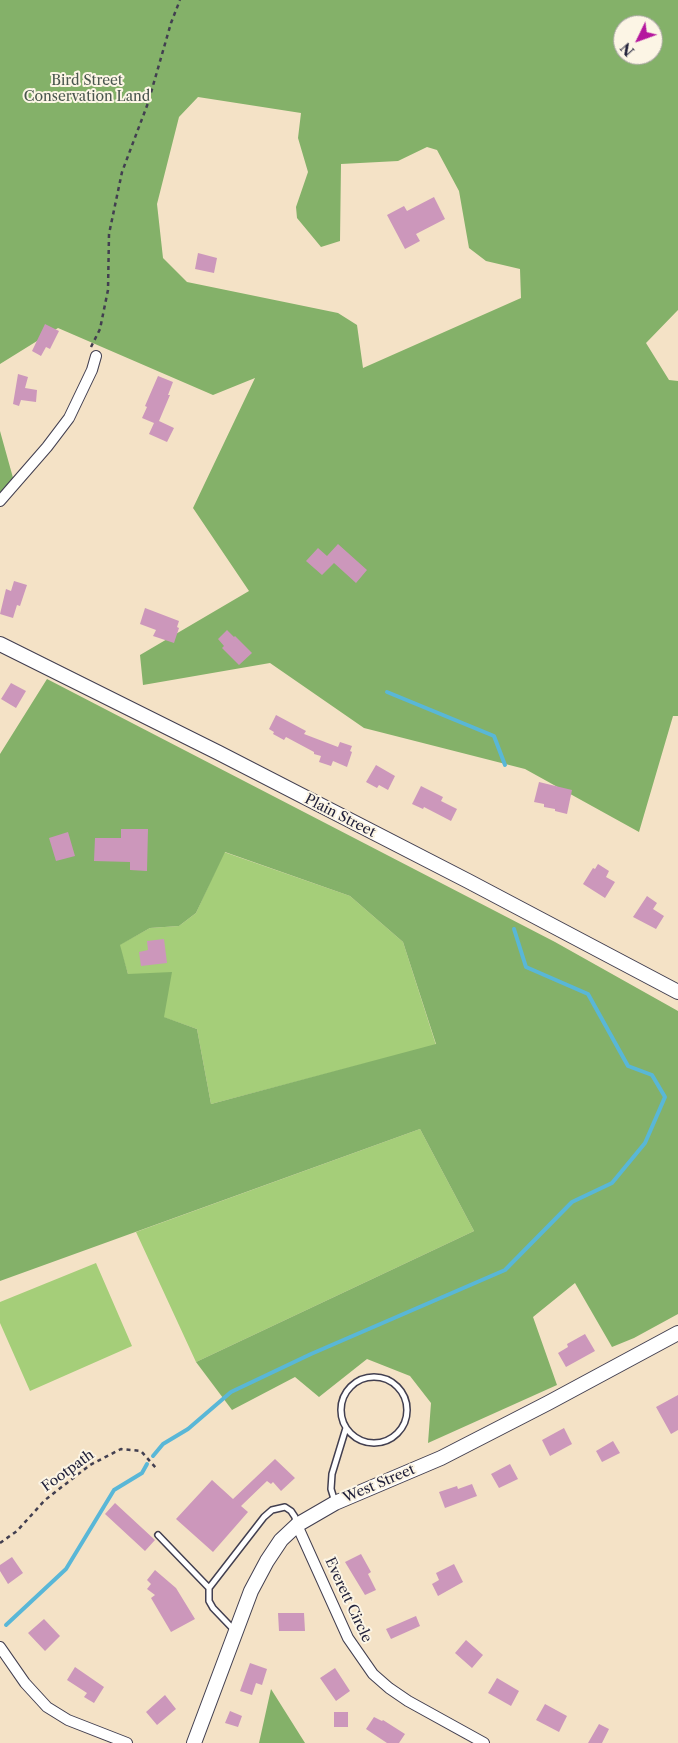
<!DOCTYPE html>
<style>
body{margin:0}
#map{position:relative;width:678px;height:1743px;overflow:hidden;background:#f4e2c6;font-family:"Libre Caslon Text",serif}
canvas{display:block}
.north{position:absolute;left:613px;top:15px;width:50px;height:50px;box-sizing:border-box;background:#fcf5e5;border:1px solid #a5a1a1;border-radius:50%;rotate:228deg;font-size:14px;font-weight:700;line-height:20px;text-align:center;color:#22223b}
.north::after{content:'';display:block;margin:auto;width:18px;height:22px;background:#b5179e;clip-path:polygon(50% 0,100% 100%,50% 72%,0 100%)}
</style>
<div id="map">
<canvas width="678" height="1743"></canvas>
<div class="north">N</div>
</div>
<script>
const ctx = document.querySelector('canvas').getContext('2d');
ctx.lineJoin = 'round';
function fill(path, color) { ctx.fillStyle = color; ctx.fill(path, 'evenodd'); }
const poly = rows => new Path2D(rows.map(r => 'M' + r).join(''));
function stroke(path, color, width, dash) { ctx.strokeStyle = color; ctx.lineWidth = width; ctx.lineCap = dash ? 'butt' : 'round'; ctx.setLineDash(dash || []); ctx.stroke(path); }
function drawText(font, color, halo, rows, align = 'center') {
  ctx.font = font + ' "Libre Caslon Text",serif'; ctx.lineWidth = 4; ctx.setLineDash([]); ctx.textBaseline = 'middle'; ctx.strokeStyle = halo; ctx.fillStyle = color; for (const [text, x, y, turn = 0] of rows) {
    ctx.save(); ctx.translate(x, y); ctx.rotate((+turn || 0) * Math.PI / 180); ctx.textAlign = isNaN(turn) ? turn : align; if (halo) ctx.strokeText(text, 0, 0); ctx.fillText(text, 0, 0); ctx.restore();
  }
}
fill(poly([
 [224,852,350,896,403,942,436,1045,211,1104,197,1029,163,1017,128,974,119,945,150,928,179,926,196,913],
 [420,1129,474,1231,196,1362,136,1232],
 [96,1263,132,1346,30,1391,0,1323,0,1302]
]), '#a5ce79');
fill(poly([
 [0,0,678,0,678,310,646,343,669,380,678,381,678,716,673,716,639,832,525,769,364,728,270,663,143,685,140,655,249,591,193,508,255,378,213,395,58,328,0,364],
 [623,25,653,25,653,55,623,55],
 [198,97,301,113,298,138,308,172,296,207,297,218,321,247,340,241,341,164,398,161,427,147,437,150,459,191,469,248,486,261,520,269,521,298,363,368,357,325,338,313,187,282,163,258,157,204,179,117],
 [0,431,15,485,0,498],
 [47,679,555,942,678,1011,678,1314,634,1338,612,1347,575,1283,533,1317,557,1385,428,1443,431,1403,410,1376,367,1359,319,1397,295,1377,232,1410,196,1362,474,1231,420,1129,0,1281,0,754],
 [225,852,350,896,403,942,436,1044,211,1104,197,1029,164,1017,172,972,128,974,120,945,150,928,179,926,196,913],
 [271,1689,305,1743,259,1743]
]), '#84b169');
stroke(poly([
 [387,692,494,736,505,765],
 [153,1456,163,1444,188,1429,231,1392,311,1354,505,1270,572,1202,612,1183,645,1143,665,1097,652,1075,628,1066,588,994,526,967,514,929],
 [6,1625,66,1569,114,1490,142,1473,147,1464]
]), '#59b7d7', 4);
fill(poly([
 [434,197,445,219,416,234,420,241,405,249,387,215,404,206,407,211],
 [198,253,217,258,214,273,195,269],
 [45,324,59,331,50,349,46,347,41,356,32,351],
 [18,374,28,377,25,388,37,390,36,402,21,400,19,406,13,404],
 [158,376,173,382,168,395,170,395,159,421,174,428,167,442,149,434,154,423,142,418,147,407,145,406],
 [338,544,367,570,356,583,334,563,322,575,306,561,318,548,327,556],
 [14,581,27,585,20,606,17,605,13,618,0,614,6,589,11,591],
 [145,608,179,621,177,627,179,628,174,643,153,636,156,630,140,624],
 [227,630,234,637,235,636,252,653,239,665,222,648,224,646,218,639],
 [11,683,26,691,16,708,1,699],
 [276,715,306,731,304,734,338,747,340,742,352,746,350,751,352,752,347,767,333,761,331,766,319,762,321,756,314,754,314,752,286,737,284,740,273,734,274,732,269,729],
 [376,765,395,776,388,790,379,785,377,788,366,782],
 [539,782,572,790,567,814,555,811,555,809,544,807,544,804,534,802],
 [421,786,443,797,441,801,457,809,451,821,424,807,423,809,412,804],
 [121,829,148,829,147,871,130,870,130,862,94,861,95,838,121,838],
 [68,832,75,856,56,861,49,838],
 [598,864,609,871,606,877,615,882,605,898,583,884,593,868,595,869],
 [647,896,657,903,653,909,664,916,656,929,633,917],
 [164,939,167,963,141,966,139,952,148,950,147,941],
 [585,1334,595,1351,566,1367,558,1353,568,1347,567,1344],
 [678,1395,678,1430,671,1434,656,1407],
 [564,1428,572,1444,550,1456,542,1440],
 [613,1441,620,1453,602,1462,596,1451],
 [275,1459,295,1478,281,1491,273,1482,271,1484,267,1481,241,1506,248,1512,213,1552,176,1519,212,1480,233,1499],
 [510,1464,518,1479,499,1488,491,1474],
 [472,1484,477,1496,445,1508,439,1492,457,1486,458,1489],
 [115,1503,155,1540,145,1551,105,1514],
 [361,1554,371,1572,368,1574,376,1590,365,1595,345,1562],
 [12,1557,23,1573,8,1584,0,1571,0,1565],
 [454,1564,463,1582,438,1596,432,1584,439,1580,436,1573],
 [155,1570,176,1588,195,1619,171,1632,151,1598,155,1595,147,1589,151,1584,147,1580],
 [278,1613,304,1613,305,1631,279,1631],
 [416,1616,420,1626,391,1639,386,1629],
 [44,1619,60,1636,45,1651,28,1633],
 [466,1640,483,1655,472,1668,455,1653],
 [250,1663,267,1669,262,1685,256,1683,252,1695,240,1691],
 [75,1667,104,1687,94,1703,84,1697,87,1693,67,1680],
 [335,1668,350,1691,336,1701,320,1678],
 [497,1678,519,1691,511,1706,488,1693],
 [165,1695,176,1709,157,1725,146,1712],
 [545,1704,567,1716,559,1732,536,1720],
 [230,1711,242,1716,238,1727,225,1723],
 [334,1712,348,1712,348,1727,334,1727],
 [374,1717,382,1721,383,1720,405,1734,399,1743,387,1743,366,1729],
 [599,1724,609,1729,602,1743,588,1743]
]), '#cc97bb');
const lane = poly([
 '341 1410a33 33 0 1 1 66 0a33 33 0 1 1-66 0Z',
 [335,1502,331,1489,332,1474,346,1428],
 [158,1535,209,1588],
 [235,1631,213,1608,209,1601,209,1588,264,1517,272,1510,285,1507,291,1511,295,1517,296,1523]
]);
const street = poly([
 [0,501,47,447,69,418,92,370,96,356],
 [297,1525,348,1638,373,1674,389,1688,408,1701,484,1743],
 [0,1647,25,1683,47,1707,68,1720,127,1743]
]);
const secondary = poly([
 [0,644,219,753,468,881,678,992],
 [194,1743,251,1591,267,1561,281,1540,297,1525,335,1503,441,1458,548,1403,678,1333]
]);
stroke(lane, '#423f50', 8);
stroke(street, '#423f50', 12);
stroke(secondary, '#423f50', 16);
stroke(poly([
 [91,347,100,329,108,290,109,234,122,172,148,103,171,23,180,0],
 [0,1543,17,1531,45,1500,90,1465,121,1449,141,1451,156,1468]
]), '#423f50', 2.5, [4, 4]);
stroke(lane, '#fff', 5);
stroke(street, '#fff', 10);
stroke(secondary, '#fff', 14);
drawText('14px', '#49564e', '#fcf5e5', [
 ["Bird Street",87,81],
 ["Conservation Land",87,97]
]);
drawText('14px', '#22223b', '#fcf5e5', [
 ["Plain Street",340,816,27],
 ["Footpath",68,1471,-36],
 ["West Street",379,1484,-23],
 ["Everett Circle",348,1600,65]
]);
</script>
